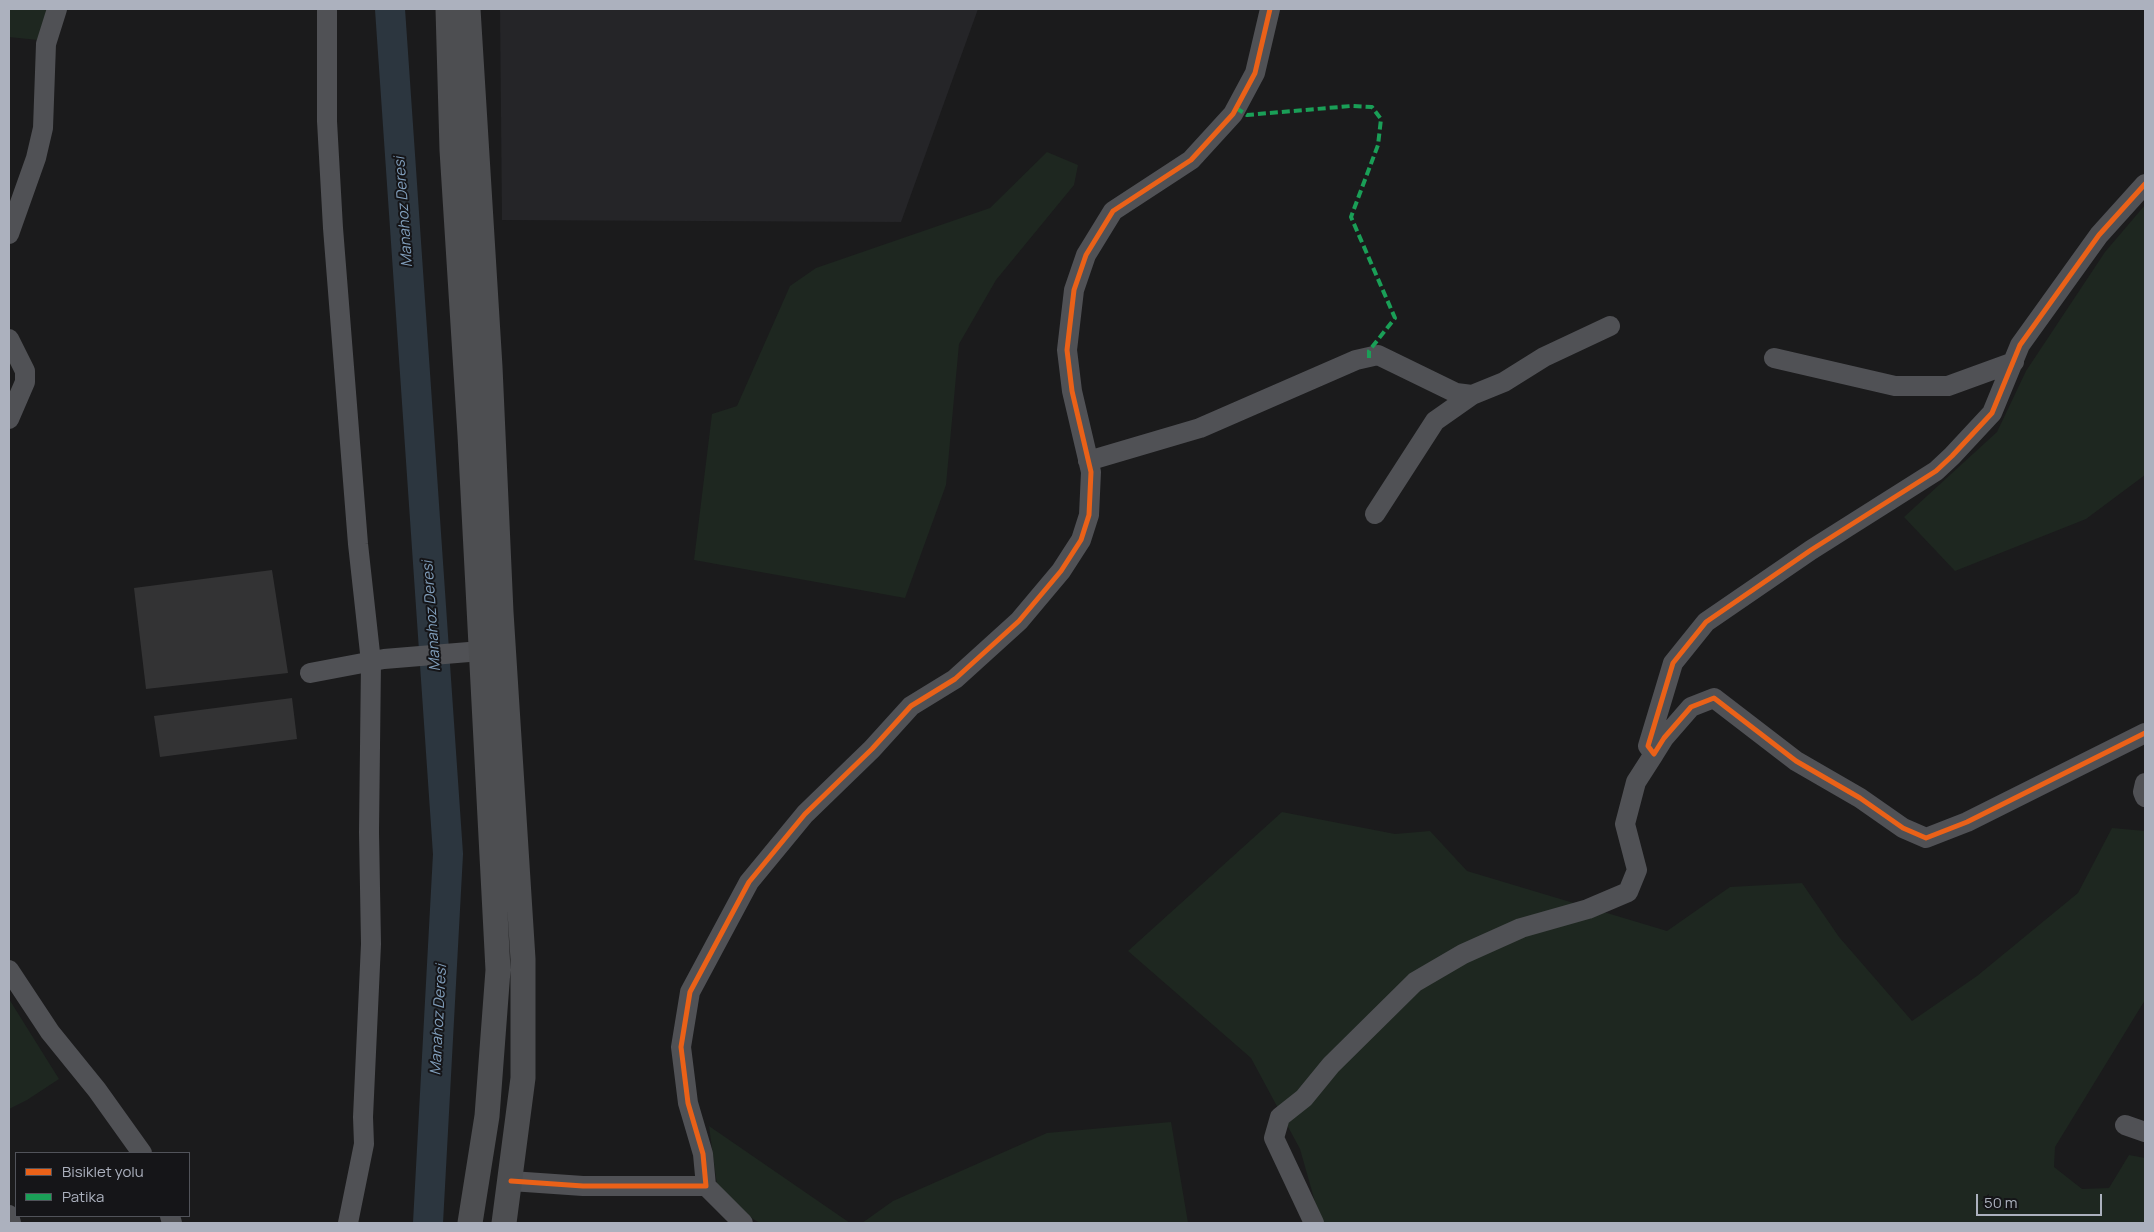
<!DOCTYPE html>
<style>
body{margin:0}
#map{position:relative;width:2154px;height:1232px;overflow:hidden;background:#1b1b1c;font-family:Manrope,sans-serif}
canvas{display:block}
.frame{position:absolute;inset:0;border:10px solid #acb1be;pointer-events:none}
.legend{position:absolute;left:15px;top:1152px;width:175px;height:65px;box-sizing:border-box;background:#151518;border:1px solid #51535a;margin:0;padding:6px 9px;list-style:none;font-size:15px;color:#acb1be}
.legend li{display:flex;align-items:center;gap:10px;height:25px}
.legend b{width:25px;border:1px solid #51535a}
.scale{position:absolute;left:1976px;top:1194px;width:126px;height:22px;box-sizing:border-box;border:2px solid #acb1be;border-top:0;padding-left:6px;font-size:15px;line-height:18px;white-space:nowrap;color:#acb1be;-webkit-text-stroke:4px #151518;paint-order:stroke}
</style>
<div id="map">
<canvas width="2154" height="1232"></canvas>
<div class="frame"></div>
<ul class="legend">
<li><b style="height:6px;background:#ea6118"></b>Bisiklet yolu</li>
<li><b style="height:6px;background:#1a9f57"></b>Patika</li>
</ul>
<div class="scale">50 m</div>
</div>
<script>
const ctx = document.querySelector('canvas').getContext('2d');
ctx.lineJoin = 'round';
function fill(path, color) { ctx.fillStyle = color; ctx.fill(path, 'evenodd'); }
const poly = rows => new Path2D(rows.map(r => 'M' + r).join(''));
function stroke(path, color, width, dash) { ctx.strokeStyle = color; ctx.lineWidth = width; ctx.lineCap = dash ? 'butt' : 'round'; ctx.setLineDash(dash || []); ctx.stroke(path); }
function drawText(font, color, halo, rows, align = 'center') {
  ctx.font = font + ' Manrope,sans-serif'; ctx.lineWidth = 4; ctx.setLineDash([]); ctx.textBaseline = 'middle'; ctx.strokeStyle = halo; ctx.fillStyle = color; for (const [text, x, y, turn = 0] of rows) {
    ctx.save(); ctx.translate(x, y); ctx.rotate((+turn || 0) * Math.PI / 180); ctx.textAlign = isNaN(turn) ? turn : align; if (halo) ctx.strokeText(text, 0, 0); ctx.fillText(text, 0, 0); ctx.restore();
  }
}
fill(poly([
 [500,9,978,9,901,222,502,220]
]), '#252528');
fill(poly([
 [9,9,48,9,38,40,9,37],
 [1047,152,1078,165,1074,185,996,280,959,344,946,485,905,598,694,560,712,414,737,406,790,286,816,268,990,208],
 [2145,205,2145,475,2086,519,1955,571,1904,517,1997,432,2026,371,2105,252],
 [1282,812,1395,834,1430,831,1467,871,1667,931,1730,887,1802,883,1839,937,1912,1021,1977,976,2078,893,2112,828,2145,831,2145,1000,2055,1147,2054,1167,2082,1189,2109,1188,2129,1155,2145,1158,2145,1223,1321,1223,1300,1149,1251,1058,1128,951],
 [9,999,59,1079,27,1100,9,1109],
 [1171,1122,1188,1223,862,1223,893,1201,1047,1133],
 [709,1126,850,1223,760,1223,753,1219,717,1185]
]), '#1e2720');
stroke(poly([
 [390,9,448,854,428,1223]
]), '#2c363f', 30);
fill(poly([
 [272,570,288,673,146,689,134,588],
 [292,698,297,739,160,757,154,716]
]), '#333334');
stroke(poly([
 [327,9,327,121,333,228,358,544,371,662,369,832,371,944,363,1117,364,1144,348,1223],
 [2145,184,2099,235,2020,345,1992,413,1952,456,1936,471,1811,550,1706,622,1673,663,1648,746,1654,754,1664,738,1691,707,1714,698,1796,761,1860,798,1903,828,1926,838,1967,822,2145,733],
 [9,234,36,158,43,128,46,44,57,9],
 [9,339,25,371,25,382,9,419],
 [1774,358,1895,386,1948,386,2014,362],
 [1088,461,1200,428,1356,360,1378,355,1456,393,1472,395,1504,382,1544,357,1610,326],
 [1375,514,1435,421,1472,395],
 [310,673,384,659,481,651],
 [2145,783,2143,792,2145,797],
 [9,970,50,1032,97,1090,142,1153],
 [2125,1125,2145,1132],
 [511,1181,583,1186,706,1186,703,1154,688,1103,681,1047,690,992,749,882,805,814,872,749,911,706,955,679,1019,621,1061,571,1081,540,1089,515,1091,472,1072,391,1067,350,1074,290,1086,255,1113,211,1191,160,1233,114,1255,73,1270,9],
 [706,1186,743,1223],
 [9,1215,11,1223],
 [170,1216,172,1223],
 [1314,1223,1274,1138,1280,1117,1304,1098,1331,1065,1415,982,1463,954,1521,928,1588,909,1628,892,1637,870,1625,824,1636,782,1654,754]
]), '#505155', 20);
stroke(poly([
 [448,9,452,150,470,435,498,970,487,1116,470,1223],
 [468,9,490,367,501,612,523,959,523,1078,504,1223]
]), '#4d4e51', 25);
stroke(poly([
 [1236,108,1247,115,1351,106,1372,107,1381,119,1378,145,1351,217,1395,318,1369,351,1369,358]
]), '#1a9f57', 4, [8, 4]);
stroke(poly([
 [2145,184,2099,235,2020,345,1992,413,1952,456,1936,471,1811,550,1706,622,1673,663,1648,746,1654,754,1664,738,1691,707,1714,698,1796,761,1860,798,1903,828,1926,838,1967,822,2145,733],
 [511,1181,583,1186,706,1186,703,1154,688,1103,681,1047,690,992,749,882,805,814,872,749,911,706,955,679,1019,621,1061,571,1081,540,1089,515,1091,472,1072,391,1067,350,1074,290,1086,255,1113,211,1191,160,1233,114,1255,73,1270,9]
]), '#ea6118', 5);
drawText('italic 15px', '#809ebb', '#151518', [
 ["Manahoz Deresi",404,212,-94],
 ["Manahoz Deresi",432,616,-94],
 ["Manahoz Deresi",439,1020,-87]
]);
</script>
